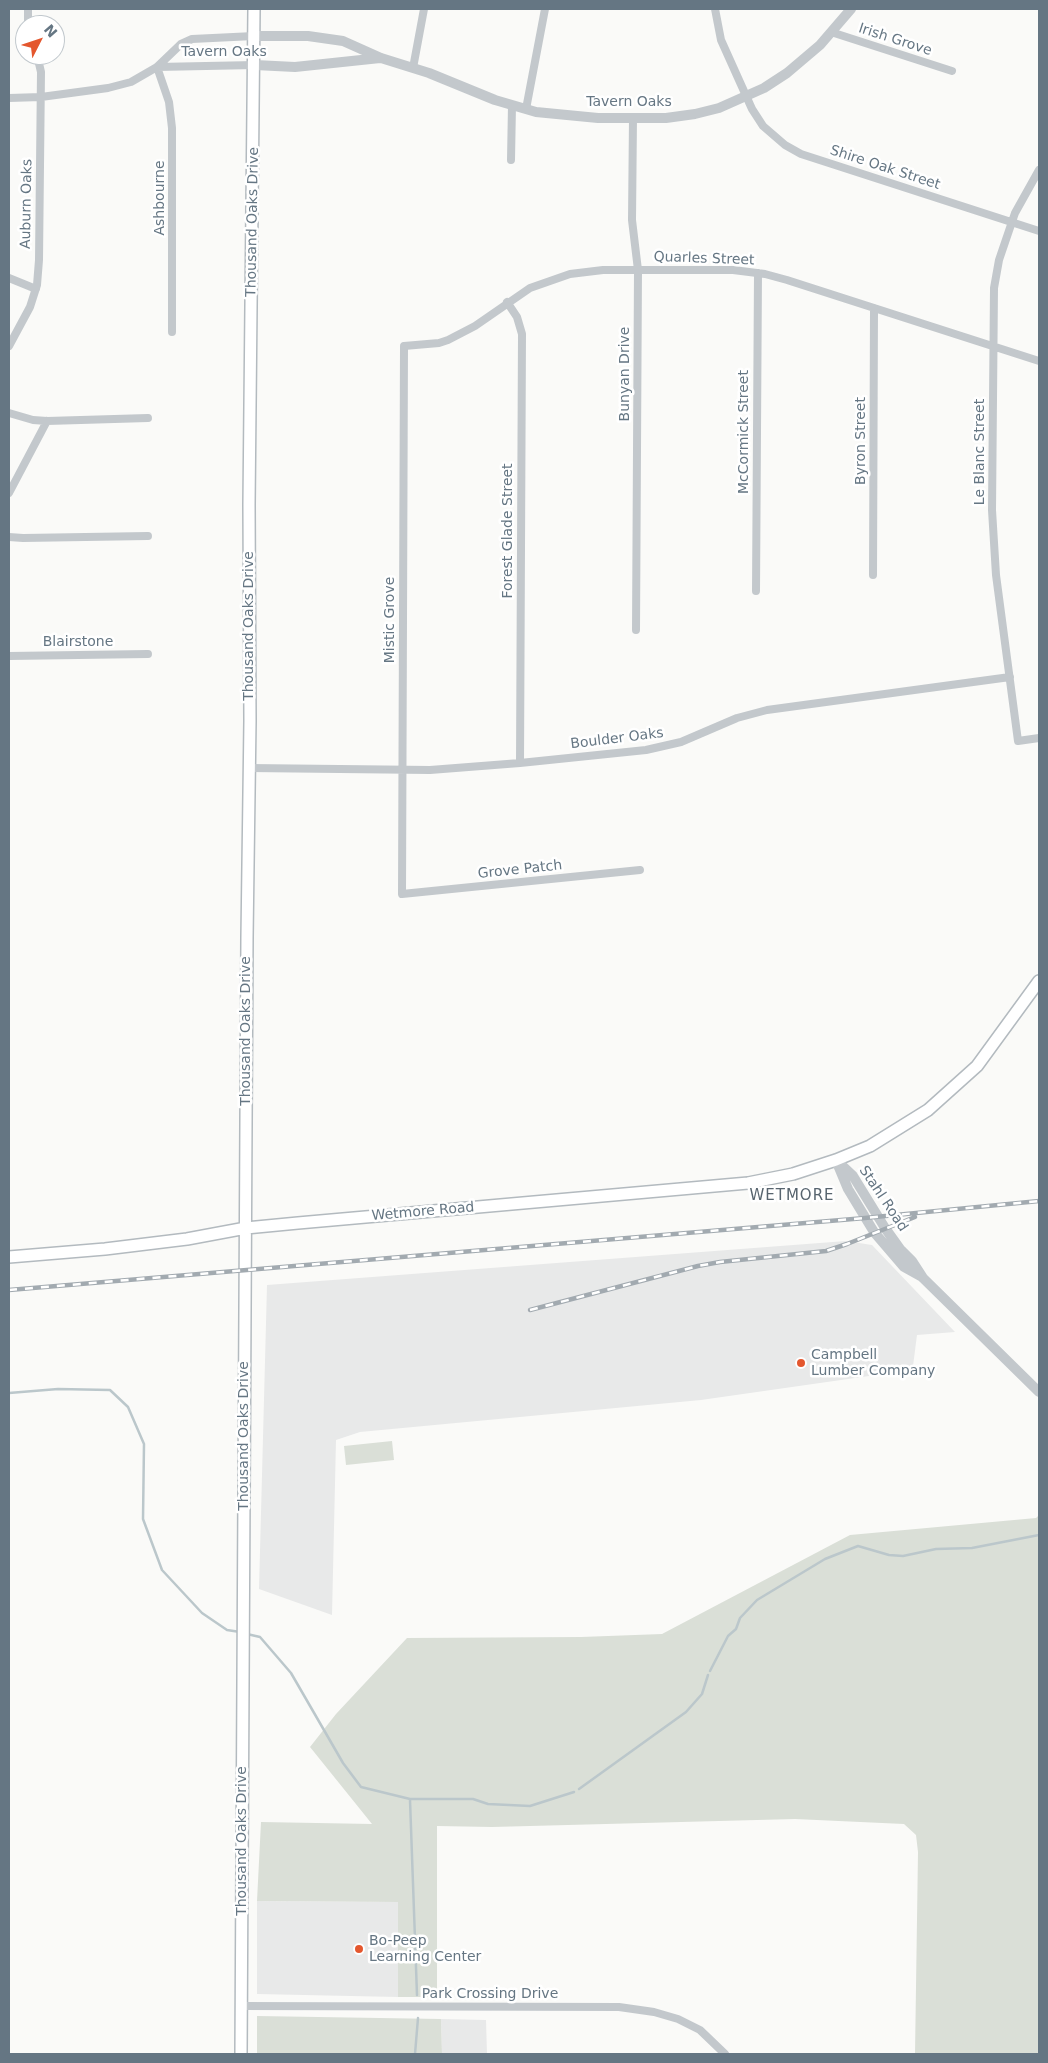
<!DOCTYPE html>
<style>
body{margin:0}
#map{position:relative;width:1048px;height:2063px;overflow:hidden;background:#fafaf8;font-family:"DejaVu Sans",sans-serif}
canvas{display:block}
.frame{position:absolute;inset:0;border:10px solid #657683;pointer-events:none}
.north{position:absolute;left:15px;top:15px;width:50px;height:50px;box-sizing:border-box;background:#fff;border:1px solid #c1c8cd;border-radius:50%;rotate:49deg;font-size:14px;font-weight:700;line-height:20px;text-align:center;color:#657683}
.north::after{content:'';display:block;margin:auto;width:18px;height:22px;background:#e4572e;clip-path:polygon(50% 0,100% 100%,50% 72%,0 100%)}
</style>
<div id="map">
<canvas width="1048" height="2063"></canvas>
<div class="frame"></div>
<div class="north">N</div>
</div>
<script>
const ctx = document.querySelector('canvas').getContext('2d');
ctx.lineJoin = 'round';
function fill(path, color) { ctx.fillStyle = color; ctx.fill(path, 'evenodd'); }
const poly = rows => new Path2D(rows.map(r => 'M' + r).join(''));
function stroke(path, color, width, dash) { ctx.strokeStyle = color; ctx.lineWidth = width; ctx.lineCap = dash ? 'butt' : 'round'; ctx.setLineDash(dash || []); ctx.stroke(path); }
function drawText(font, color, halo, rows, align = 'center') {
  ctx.font = font + ' "DejaVu Sans",sans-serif'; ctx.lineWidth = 5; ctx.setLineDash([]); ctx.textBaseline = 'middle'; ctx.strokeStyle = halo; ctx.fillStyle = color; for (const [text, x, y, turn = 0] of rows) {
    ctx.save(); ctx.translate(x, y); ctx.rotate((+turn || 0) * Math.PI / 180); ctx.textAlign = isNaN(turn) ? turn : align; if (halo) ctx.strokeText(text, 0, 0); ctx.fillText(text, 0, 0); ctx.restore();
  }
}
fill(poly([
 [846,1241,872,1245,955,1332,917,1335,913,1366,890,1373,701,1400,360,1432,336,1440,332,1615,259,1589,267,1285],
 [257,1901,398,1902,398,1997,257,1994],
 [441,2019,486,2020,487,2054,442,2054]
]), '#e8e9e9');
fill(poly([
 [392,1441,394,1460,346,1465,344,1446],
 [1039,1515,1039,2054,915,2054,918,1852,916,1835,904,1824,795,1819,492,1827,437,1826,437,1997,398,1997,398,1902,257,1901,261,1822,372,1824,310,1747,336,1714,407,1638,581,1637,662,1634,850,1535,1036,1518],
 [257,2016,441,2019,442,2054,257,2054]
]), '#dadfd7');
stroke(poly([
 [9,1393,58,1389,110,1390,128,1407,144,1444,143,1519,162,1570,202,1613,227,1630,240,1632],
 [247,1634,260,1637,291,1673,343,1763,361,1787,410,1799,473,1799,488,1804,530,1806,574,1792],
 [710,1671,728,1636,736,1629,740,1618,757,1600,825,1559,858,1546,889,1555,903,1556,936,1549,972,1548,1039,1535],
 [579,1789,686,1712,702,1694,708,1675],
 [410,1800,417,1995],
 [415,2054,418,2018]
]), '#bbc7cb', 2.5);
const secondary = poly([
 [9,1257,105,1249,187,1239,246,1228,298,1223,748,1183,793,1174,836,1160,870,1146,928,1110,977,1066,1039,981],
 [241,2054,247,937,250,721,249,504,254,9]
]);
stroke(secondary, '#b3babf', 14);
stroke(poly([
 [715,9,721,40,752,109,763,126,785,145,801,154,1039,231],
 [28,25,28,9],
 [831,32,952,71],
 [157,67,169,102,172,128,172,332],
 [157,67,255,65],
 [413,68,424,9],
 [9,98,41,97,108,88,131,82,157,67,181,44,192,39,254,36],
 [526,109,545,9],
 [633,118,632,220,638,270,636,630],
 [511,160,512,105],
 [1039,170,1015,213,999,260,994,288,992,510,996,575,1018,741,1039,738],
 [9,278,36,289],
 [507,302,517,317,522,334,520,763],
 [9,346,30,307,37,285,39,260,41,72,37,55],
 [9,413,33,420,47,421,148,418],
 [9,493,47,421],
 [9,537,23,538,148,536],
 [873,575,874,308],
 [756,591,758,273],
 [9,656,148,654],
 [249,768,430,770,520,763,646,750,681,742,737,718,767,710,1010,677],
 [640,870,402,894,404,346,439,343,448,340,475,326,530,288,570,274,603,270,733,270,765,274,787,280,1039,361],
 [241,2006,619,2007,654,2012,678,2019,700,2030,725,2054]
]), '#c3c8cc', 8);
stroke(poly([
 [254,36,308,36,343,41,381,58,429,73,495,100,536,112,598,118,666,118,695,114,719,108,764,88,787,73,820,45,851,9],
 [255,65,295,67,380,58],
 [836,1160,853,1176,885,1228,900,1249,912,1261,923,1278,1039,1392],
 [838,1165,848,1189,874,1232,904,1267,922,1277]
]), '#c3c8cc', 10);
stroke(secondary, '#fff', 11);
const rail = poly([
 [9,1290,865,1218,1039,1201],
 [530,1310,698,1266,720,1262,826,1251,847,1244,915,1217]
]);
stroke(rail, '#a2aab0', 4.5);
stroke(rail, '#fff', 2.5, [8]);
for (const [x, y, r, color] of [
 [801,1363,5,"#e4572e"],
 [359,1949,5,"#e4572e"]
]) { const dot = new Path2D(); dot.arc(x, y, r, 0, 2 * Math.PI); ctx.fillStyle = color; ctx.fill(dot); stroke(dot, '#fff', 2); }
drawText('14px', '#657683', '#fff', [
 ["Irish Grove",895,40,18],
 ["Tavern Oaks",224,52],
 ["Tavern Oaks",629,102],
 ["Shire Oak Street",885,168,18],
 ["Ashbourne",160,198,-90],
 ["Auburn Oaks",27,204,-89],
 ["Thousand Oaks Drive",253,222,-89],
 ["Quarles Street",704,259,2],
 ["Bunyan Drive",625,374,-90],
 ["McCormick Street",744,432,-90],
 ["Byron Street",861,441,-90],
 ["Le Blanc Street",980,452,-90],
 ["Forest Glade Street",508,531,-90],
 ["Mistic Grove",390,620,-90],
 ["Thousand Oaks Drive",249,626,-90],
 ["Blairstone",78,642],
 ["Boulder Oaks",617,739,-7],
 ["Grove Patch",520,870,-6],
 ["Thousand Oaks Drive",246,1031,-90],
 ["Stahl Road",883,1199,56],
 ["Wetmore Road",423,1212,-5],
 ["Thousand Oaks Drive",244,1436,-90],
 ["Thousand Oaks Drive",242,1841,-90],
 ["Park Crossing Drive",490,1994]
]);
drawText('14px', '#657683', '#fff', [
 ["Campbell",811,1355],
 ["Lumber Company",811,1371],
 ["Bo-Peep",369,1941],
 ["Learning Center",369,1957]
], 'left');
ctx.letterSpacing = '1px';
drawText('15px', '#57646e', '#fff', [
 ["WETMORE",792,1196]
]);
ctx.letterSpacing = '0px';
</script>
